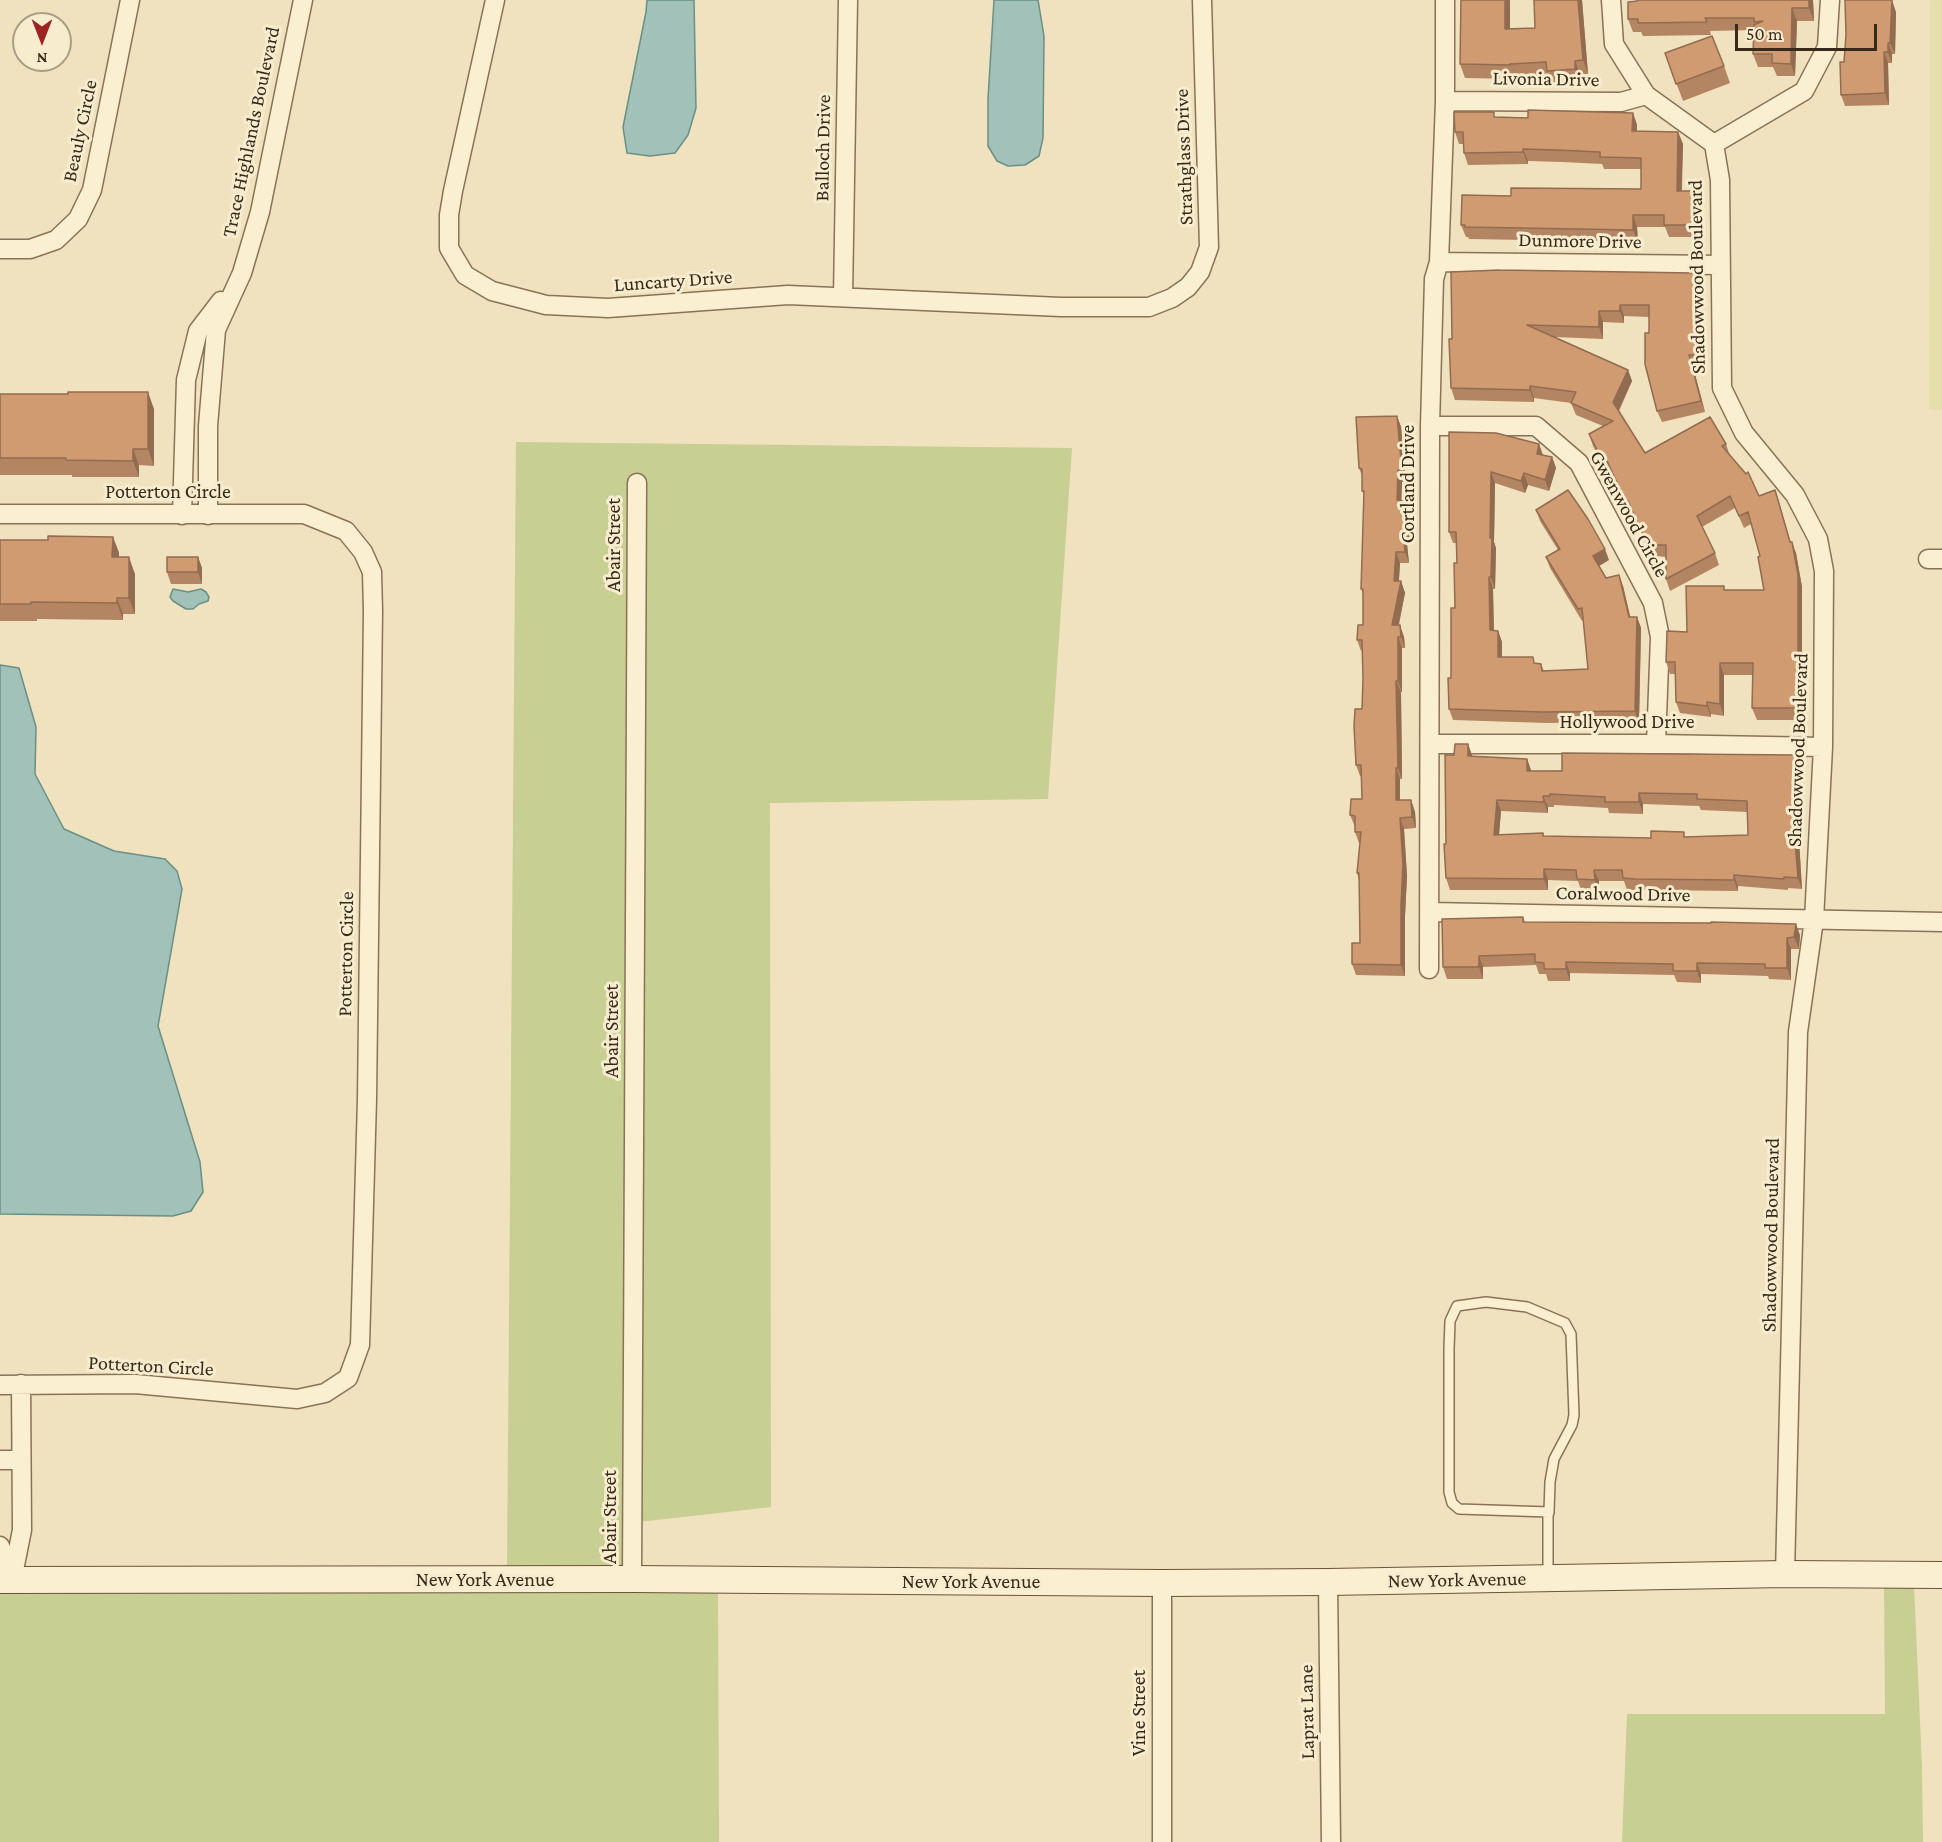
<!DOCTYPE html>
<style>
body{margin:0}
#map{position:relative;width:1942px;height:1842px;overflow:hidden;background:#f0e2be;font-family:"Crimson Pro",serif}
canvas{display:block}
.north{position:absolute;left:12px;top:12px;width:60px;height:60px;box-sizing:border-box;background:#f7ecce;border:2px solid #ab9e86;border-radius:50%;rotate:180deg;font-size:16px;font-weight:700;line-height:24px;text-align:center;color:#382a1b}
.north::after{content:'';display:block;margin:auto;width:21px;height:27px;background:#9c2322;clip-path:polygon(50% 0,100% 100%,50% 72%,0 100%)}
.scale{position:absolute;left:1735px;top:24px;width:142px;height:27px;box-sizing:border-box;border:3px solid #382a1b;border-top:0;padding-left:8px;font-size:18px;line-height:21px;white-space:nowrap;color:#382a1b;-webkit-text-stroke:4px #f7ecce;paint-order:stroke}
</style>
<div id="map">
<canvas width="1942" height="1842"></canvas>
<div class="north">N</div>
<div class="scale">50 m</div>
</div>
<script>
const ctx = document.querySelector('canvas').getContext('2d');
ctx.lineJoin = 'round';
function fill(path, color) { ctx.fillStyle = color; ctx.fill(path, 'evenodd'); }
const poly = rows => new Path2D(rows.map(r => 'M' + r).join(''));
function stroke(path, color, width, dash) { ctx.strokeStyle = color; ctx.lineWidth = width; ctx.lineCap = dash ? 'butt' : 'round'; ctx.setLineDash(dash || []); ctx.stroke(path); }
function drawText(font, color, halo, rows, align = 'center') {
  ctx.font = font + ' "Crimson Pro",serif'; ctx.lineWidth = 6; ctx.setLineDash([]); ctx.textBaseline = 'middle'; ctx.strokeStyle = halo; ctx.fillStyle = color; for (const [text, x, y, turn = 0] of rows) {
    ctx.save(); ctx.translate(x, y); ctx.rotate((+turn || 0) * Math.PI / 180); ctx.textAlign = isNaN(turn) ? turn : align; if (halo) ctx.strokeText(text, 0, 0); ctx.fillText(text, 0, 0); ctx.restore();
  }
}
fill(poly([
 [1930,0,1942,0,1942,410,1929,409]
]), '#e6deab');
fill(poly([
 [516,442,1072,448,1048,799,770,803,771,1507,639,1522,641,1568,504,1568,507,1564],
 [1884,1586,1914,1586,1922,1766,1923,1842,1622,1842,1627,1714,1885,1714],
 [0,1591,718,1591,719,1842,0,1842]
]), '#c7cf92');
const water = poly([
 [647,0,694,0,696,108,688,135,675,153,650,156,627,153,623,127,646,12,647,0],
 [994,0,1038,0,1044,36,1043,138,1039,156,1025,165,1008,166,997,161,988,146,988,99,994,0],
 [173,589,188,592,201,589,206,592,209,597,208,601,199,604,193,609,186,609,173,601,170,597,173,589],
 [0,665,19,668,36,727,35,774,64,829,114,851,165,859,177,871,182,889,158,1026,200,1162,203,1192,191,1211,173,1216,0,1214,0,665]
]);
fill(water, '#a2c2b9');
stroke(water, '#699087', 1.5);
const lane = poly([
 [1548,1576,1548,1516,1549,1512,1550,1482,1554,1459,1572,1425,1574,1415,1571,1334,1565,1323,1527,1307,1486,1302,1457,1306,1450,1321,1449,1349,1449,1492,1452,1503,1459,1509,1549,1512]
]);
const street = poly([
 [495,0,453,191,449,215,449,248,465,275,492,291,546,305,608,308,788,295,1061,307,1149,307,1172,298,1188,287,1200,272,1209,247,1202,0],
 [1611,0,1614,44,1646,95,1714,144,1720,180,1722,388,1744,433,1795,495,1818,539,1824,571,1823,747,1814,920,1798,1032,1785,1574],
 [1445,101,1621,102,1646,95],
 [1714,144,1804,91,1827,47,1830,0],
 [0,249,30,249,56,240,78,219,92,190,130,0],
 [1439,262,1720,265],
 [843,297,848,0],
 [1430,426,1536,426,1579,463,1653,603,1660,637,1656,744],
 [0,514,304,514,346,531,363,552,372,572,373,611,367,1099,360,1345,348,1378,325,1393,297,1399,135,1384,0,1385],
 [182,515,186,380,198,331,221,301],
 [208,515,208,426,216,330,242,273,260,212,303,0],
 [1928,559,1942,559],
 [1431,744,1656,744,1823,747],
 [1430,912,1942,922],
 [1429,969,1430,426,1434,279,1439,262,1445,101,1445,0],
 [0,1460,21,1460],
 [0,1546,12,1580,22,1530,21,1384],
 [632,1579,637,483],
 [1328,1582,1331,1842],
 [1162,1583,1162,1842]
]);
const secondary = poly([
 [0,1580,632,1579,1162,1583,1328,1582,1785,1574,1942,1575]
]);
stroke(lane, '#8a7256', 12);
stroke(street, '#8a7256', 21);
stroke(secondary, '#6b5339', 28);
stroke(lane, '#fbefd2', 9);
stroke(street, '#fbefd2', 18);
stroke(secondary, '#fbefd2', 26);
fill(poly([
 [1461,0,1510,0,1510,29,1535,28,1582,0,1588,74,1580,74,1580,83,1552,84,1549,76,1515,77,1515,79,1465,78,1460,64],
 [1813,0,1814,21,1797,21,1795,76,1777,76,1773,67,1758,67,1753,54,1754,30,1710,31,1711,35,1643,36,1641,32,1633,32,1628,19],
 [1896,12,1895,54,1892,54,1892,63,1888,63,1889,105,1845,106,1841,95,1844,62],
 [1665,53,1724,66,1730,83,1683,101],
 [1633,113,1637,125,1637,131,1678,132,1683,144,1682,191,1698,203,1698,237,1669,237,1665,227,1637,227,1638,242,1469,239,1468,237,1466,237,1461,225,1511,196,1641,189,1641,169,1604,169,1602,164,1562,162,1528,161,1528,164,1468,165,1464,153,1463,144,1459,144,1455,132,1496,117,1528,118],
 [1698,284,1699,367,1693,367,1705,412,1662,422,1657,411,1649,333,1649,317,1624,316,1624,323,1603,322,1603,339,1555,337,1628,370,1632,381,1619,411,1645,453,1726,444,1730,456,1759,496,1775,490,1779,502,1790,542,1796,553,1802,587,1802,720,1757,720,1752,708,1753,675,1724,675,1724,716,1711,714,1711,717,1680,713,1676,702,1675,674,1670,674,1666,662,1687,632,1726,590,1764,590,1760,556,1751,524,1744,528,1735,508,1702,527,1715,553,1719,565,1670,591,1666,579,1666,557,1656,556,1653,551,1650,553,1633,512,1630,514,1611,473,1608,475,1593,446,1589,434,1603,426,1576,415,1571,403,1534,398,1534,402,1455,400,1451,388,1452,339],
 [0,394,154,409,154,466,139,465,139,477,72,477,72,475,0,475],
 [1397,416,1401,427,1406,482,1402,482,1401,500,1406,501,1410,512,1410,544,1407,544,1409,563,1400,563,1399,581,1401,581,1405,593,1399,625,1404,637,1405,648,1402,648,1402,692,1401,692,1402,779,1400,779,1400,800,1411,800,1415,812,1416,828,1404,829,1407,876,1405,916,1405,976,1356,975,1352,964,1360,943,1359,880,1357,873,1360,843,1359,843,1355,832,1355,827,1350,815,1362,799,1361,776,1360,776,1356,765,1362,709,1363,679,1362,651,1361,651,1357,640,1363,625,1363,594,1361,589,1364,495,1362,491,1362,476,1359,468],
 [1449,432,1539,444,1543,455,1552,457,1556,468,1549,491,1528,485,1525,493,1495,483,1494,542,1496,548,1495,589,1493,589,1494,631,1498,631,1502,642,1502,657,1541,664,1544,671,1588,669,1583,620,1582,621,1550,568,1546,557,1558,550,1540,521,1536,510,1609,560,1599,566,1606,578,1623,586,1630,617,1637,617,1641,628,1639,722,1547,723,1453,720,1449,709,1457,563,1456,543,1453,543,1449,532],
 [113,537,119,553,119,557,135,574,135,614,123,614,123,620,37,619,37,621,0,621,0,540,48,540],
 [198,557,202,568,202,584,171,584,167,572],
 [1468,744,1472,756,1527,759,1531,771,1801,767,1800,798,1798,798,1802,840,1799,840,1802,889,1788,888,1788,890,1738,886,1738,891,1639,890,1627,890,1624,881,1599,881,1599,891,1581,890,1578,881,1548,880,1548,890,1450,890,1446,878,1446,844,1454,755],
 [1643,804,1699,806,1701,810,1747,812,1748,835,1651,838,1544,836,1543,833,1499,835,1501,811,1548,813,1548,807,1554,807,1554,805,1608,808,1609,813,1643,814],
 [1523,917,1525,922,1800,935,1799,949,1791,949,1791,980,1769,979,1768,976,1701,974,1701,983,1677,982,1674,975,1570,973,1570,981,1548,981,1546,974,1539,974,1536,965,1483,967,1483,979,1447,979,1443,967]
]), '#b48562');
fill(poly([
 [1505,0,1510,0,1510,43,1505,29],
 [1578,0,1582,0,1588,74,1583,60],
 [1809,0,1813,0,1814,21,1809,8],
 [1892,0,1896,12,1895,54,1890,43],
 [1792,8,1797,21,1795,76,1791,64],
 [1888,43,1892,54,1892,63,1888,52],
 [1884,52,1888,63,1889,105,1885,93],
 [1575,61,1580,74,1580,83,1575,69],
 [1633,113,1637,125,1637,143,1632,131],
 [1678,132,1683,144,1681,203,1677,191],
 [1523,149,1528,161,1528,164,1523,152],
 [1694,191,1698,203,1698,237,1694,225],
 [1633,215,1637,227,1638,242,1633,230],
 [1694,273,1698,284,1699,367,1695,355],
 [1620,305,1624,316,1624,323,1620,311],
 [1599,311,1603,322,1603,339,1599,327],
 [1689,355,1693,367,1705,412,1701,401],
 [1628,370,1632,381,1617,414,1613,402],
 [1530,386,1534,398,1534,402,1530,390],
 [148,392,154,409,154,466,148,449],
 [1397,416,1401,427,1406,482,1402,471],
 [1539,444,1543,456,1537,454],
 [133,449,139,465,139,477,133,461],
 [1552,457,1556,468,1549,491,1545,480],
 [1398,470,1402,482,1401,511,1397,500],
 [1491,472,1495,483,1494,542,1496,548,1495,589,1491,577],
 [1524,473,1528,485,1525,493,1521,481],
 [1775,490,1779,502,1794,554,1790,542],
 [1406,501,1410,512,1410,544,1406,532],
 [1403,532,1407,544,1409,563,1405,552],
 [113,537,119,553,118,574,112,557],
 [1792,542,1796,553,1802,587,1802,720,1798,708],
 [1605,549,1609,560,1597,567,1593,556],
 [1396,552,1400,563,1398,592,1394,581],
 [129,557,135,574,135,614,129,598],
 [198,557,202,568,202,584,198,572],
 [1619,575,1623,586,1633,628,1629,617],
 [1489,577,1493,589,1494,642,1490,630],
 [1401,581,1405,593,1396,636,1392,625],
 [117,598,123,614,123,620,117,603],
 [1637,617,1641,628,1639,722,1635,711],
 [1400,625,1404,637,1405,648,1401,637],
 [1498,631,1502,642,1502,668,1498,657],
 [1398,637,1402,648,1402,692,1398,681],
 [1720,663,1724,675,1724,716,1720,704],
 [1396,681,1401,692,1402,779,1398,768],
 [1707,702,1711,714,1711,717,1707,706],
 [1468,744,1472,755,1472,767,1468,756],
 [1797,755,1801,767,1800,798,1796,787],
 [1527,759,1531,770,1531,782,1527,771],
 [1396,768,1400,779,1400,811,1396,800],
 [1794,787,1798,798,1802,840,1797,829],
 [1639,793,1643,804,1643,814,1639,802],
 [1543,796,1548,807,1548,813,1544,802],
 [1411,800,1415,812,1416,828,1412,817],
 [1497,800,1501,811,1498,846,1494,835],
 [1400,818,1404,829,1407,876,1405,916,1405,976,1401,965],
 [1794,829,1799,840,1802,889,1798,878],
 [1544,869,1548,880,1548,890,1544,879],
 [1594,870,1599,881,1599,891,1595,880],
 [1734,875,1738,886,1738,891,1734,880],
 [1796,924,1800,935,1799,949,1794,937],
 [1787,938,1791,949,1791,980,1787,968],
 [1479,956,1483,967,1483,979,1479,967],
 [1566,962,1570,973,1570,981,1566,969],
 [1697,963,1701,974,1701,983,1697,971]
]), '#926c50');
const building = poly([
 [1461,0,1505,0,1505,29,1535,28,1534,0,1578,0,1583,60,1575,61,1575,69,1547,71,1546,62,1510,64,1510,65,1460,64,1461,0],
 [1637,0,1809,0,1809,8,1792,8,1791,64,1772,63,1772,54,1753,54,1754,25,1763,21,1754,22,1754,18,1705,18,1707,22,1638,23,1638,19,1628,19,1628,2,1637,1,1637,0],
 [1845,0,1892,0,1890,43,1888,43,1888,52,1884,52,1885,93,1841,95,1840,62,1844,62,1846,35,1845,0],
 [1712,36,1724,66,1676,84,1665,53,1712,36],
 [1528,110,1633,113,1632,131,1678,132,1677,191,1694,191,1694,225,1664,225,1664,215,1633,215,1633,230,1465,227,1465,225,1461,225,1462,195,1511,196,1511,188,1641,189,1641,158,1600,157,1600,152,1557,150,1523,149,1523,152,1464,153,1463,132,1455,132,1454,112,1494,112,1494,117,1528,118,1528,110],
 [1499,270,1694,273,1695,355,1689,355,1701,401,1657,411,1645,364,1645,333,1649,333,1649,305,1620,305,1620,311,1599,311,1599,327,1527,325,1628,370,1613,402,1645,453,1710,417,1726,444,1722,446,1746,474,1748,472,1759,496,1775,490,1790,542,1792,542,1798,575,1798,708,1752,708,1753,663,1720,663,1720,704,1707,702,1707,706,1676,702,1675,662,1666,662,1667,631,1687,632,1686,586,1724,586,1724,590,1764,590,1758,557,1760,556,1748,512,1739,516,1730,496,1697,516,1715,553,1666,579,1666,545,1652,545,1649,539,1646,541,1628,501,1626,502,1607,461,1604,463,1589,434,1613,421,1571,403,1576,392,1530,386,1530,390,1451,388,1449,339,1452,339,1451,272,1499,270],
 [68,392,148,392,148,449,133,449,133,461,66,460,66,458,0,458,0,394,68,394,68,392],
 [1397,416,1402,471,1398,470,1397,500,1406,501,1406,532,1403,532,1405,552,1396,552,1394,581,1401,581,1392,625,1400,625,1401,637,1398,637,1398,681,1396,681,1398,768,1396,768,1396,800,1411,800,1412,817,1400,818,1403,865,1401,905,1401,965,1352,964,1352,943,1360,943,1359,873,1357,873,1361,832,1355,832,1355,816,1350,815,1351,799,1362,799,1361,765,1356,765,1354,726,1355,709,1362,709,1363,679,1362,640,1357,640,1358,625,1363,625,1363,589,1361,589,1364,491,1362,491,1362,469,1359,468,1356,417,1397,416],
 [1449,432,1496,433,1539,444,1537,454,1552,457,1545,480,1524,473,1521,481,1491,472,1490,538,1492,537,1491,577,1489,577,1490,630,1498,631,1498,657,1533,657,1534,663,1541,664,1542,671,1588,669,1582,608,1578,609,1546,557,1560,549,1536,510,1568,490,1588,519,1605,549,1593,556,1606,578,1619,575,1629,617,1637,617,1635,711,1543,712,1449,709,1448,678,1451,678,1451,608,1455,608,1454,563,1457,563,1456,532,1449,532,1449,432],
 [48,536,113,537,112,557,129,557,129,598,117,598,117,603,31,602,31,604,0,604,0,540,48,540,48,536],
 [167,557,198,557,198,572,167,572,167,557],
 [1455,744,1468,744,1468,756,1527,759,1527,771,1562,771,1562,753,1797,755,1796,787,1794,787,1797,829,1794,829,1798,878,1784,877,1784,879,1734,875,1734,880,1635,879,1623,878,1622,870,1594,870,1595,880,1577,879,1576,870,1544,869,1544,879,1446,878,1444,844,1446,844,1445,755,1454,755,1455,744],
 [1639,793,1697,794,1697,799,1747,801,1748,835,1684,837,1684,832,1651,831,1651,838,1543,836,1543,833,1494,835,1497,800,1544,802,1543,796,1550,796,1550,794,1605,797,1605,802,1639,802,1639,793],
 [1523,917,1523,922,1711,923,1711,922,1796,924,1794,937,1787,938,1787,968,1765,968,1765,964,1697,963,1697,971,1673,971,1673,964,1566,962,1566,969,1544,969,1544,963,1535,962,1535,954,1479,956,1479,967,1443,967,1442,919,1523,917]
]);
fill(building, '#d19b72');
stroke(building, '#926c50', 1.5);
drawText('20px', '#382a1b', '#f7ecce', [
 ["Livonia Drive",1546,79,1],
 ["Beauly Circle",80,131,-78],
 ["Trace Highlands Boulevard",251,132,-78],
 ["Balloch Drive",823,148,-89],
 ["Strathglass Drive",1184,157,-92],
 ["Dunmore Drive",1580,241,1],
 ["Shadowwood Boulevard",1697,277,-91],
 ["Luncarty Drive",673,281,-4],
 ["Cortland Drive",1408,484,-90],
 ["Potterton Circle",168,492],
 ["Gwenwood Circle",1629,514,61],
 ["Abair Street",614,545,-90],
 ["Hollywood Drive",1627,722],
 ["Shadowwood Boulevard",1798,750,-88],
 ["Coralwood Drive",1623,894,1],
 ["Potterton Circle",346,954,-89],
 ["Abair Street",612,1031,-90],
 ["Shadowwood Boulevard",1771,1235,-89],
 ["Potterton Circle",151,1366,3],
 ["Abair Street",610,1517,-90],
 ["New York Avenue",485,1580],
 ["New York Avenue",1457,1580,-1],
 ["New York Avenue",971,1582],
 ["Laprat Lane",1307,1712,-91],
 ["Vine Street",1139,1713,-90]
]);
</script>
